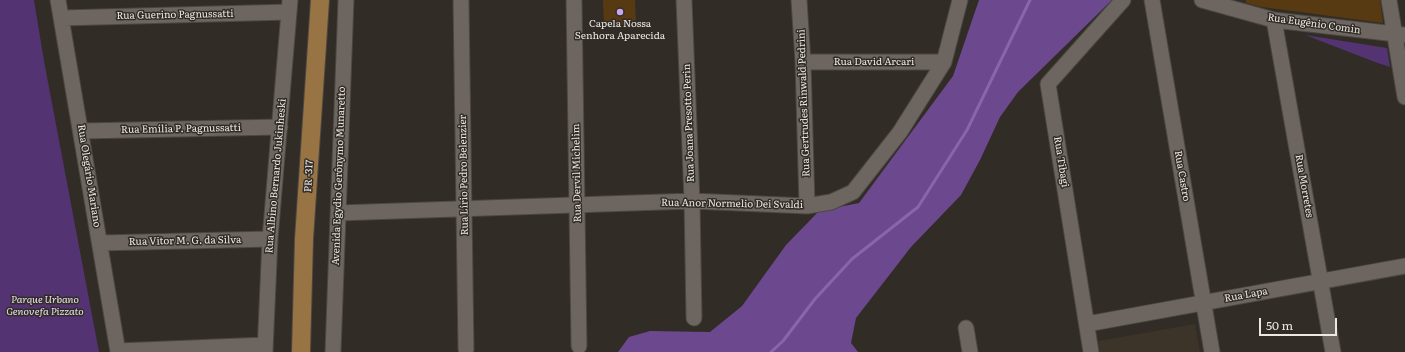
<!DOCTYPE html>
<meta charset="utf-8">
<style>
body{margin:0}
#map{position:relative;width:1405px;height:352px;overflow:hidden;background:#312c26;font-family:Literata,serif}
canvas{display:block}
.scale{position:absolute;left:1259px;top:318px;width:78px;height:18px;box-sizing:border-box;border:2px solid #ece8e4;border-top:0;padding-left:5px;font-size:12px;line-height:14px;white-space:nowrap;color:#ece8e4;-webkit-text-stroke:3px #312c26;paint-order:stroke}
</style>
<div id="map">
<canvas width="1405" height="352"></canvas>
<div class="scale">50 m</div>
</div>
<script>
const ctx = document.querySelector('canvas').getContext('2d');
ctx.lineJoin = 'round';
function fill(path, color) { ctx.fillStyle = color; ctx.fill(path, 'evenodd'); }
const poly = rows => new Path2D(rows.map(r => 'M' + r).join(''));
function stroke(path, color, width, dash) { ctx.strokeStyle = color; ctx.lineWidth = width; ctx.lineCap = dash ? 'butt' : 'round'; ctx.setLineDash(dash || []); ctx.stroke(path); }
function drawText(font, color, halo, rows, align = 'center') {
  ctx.font = font + ' Literata,serif'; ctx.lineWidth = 3; ctx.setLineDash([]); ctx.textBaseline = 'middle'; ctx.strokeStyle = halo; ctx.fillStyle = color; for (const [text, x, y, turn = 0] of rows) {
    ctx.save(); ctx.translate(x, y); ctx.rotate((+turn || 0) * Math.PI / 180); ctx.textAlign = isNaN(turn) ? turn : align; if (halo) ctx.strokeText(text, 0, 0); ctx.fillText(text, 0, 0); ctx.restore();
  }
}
fill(poly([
 [1195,324,1200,352,1100,352,1098,341]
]), '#3d3429');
fill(poly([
 [0,0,34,0,44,61,99,352,0,352],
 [1305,35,1387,48,1390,67,1375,62]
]), '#543372');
fill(poly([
 [979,0,1112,0,1018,92,1000,117,980,160,961,195,911,247,856,318,851,343,858,352,618,352,629,337,650,331,710,332,742,306,786,245,819,211,859,203,953,76]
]), '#6c498f');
stroke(poly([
 [771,352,783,341,815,299,852,259,918,207,967,130,1030,0]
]), '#8865ad', 3);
fill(poly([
 [603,0,635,0,636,24,604,26],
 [1246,0,1380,0,1383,23,1262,7,1246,3]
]), '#583a12');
const minor = poly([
 [58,0,118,352],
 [461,0,466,349],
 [574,0,579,346],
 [684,0,692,201,694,318],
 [799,0,803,62,807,206],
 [1152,0,1212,352],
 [1202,0,1274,20,1405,35],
 [1389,0,1405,97],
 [61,18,289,12],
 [1274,20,1333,352],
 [803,62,944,62],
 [81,131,280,127],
 [338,213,692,201,807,206,831,202,853,192,900,132,944,62,960,0],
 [100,243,270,239],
 [1087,324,1405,266],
 [966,328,970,352],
 [118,351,265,345],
 [265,352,270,239,290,0],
 [333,352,346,0],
 [1091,352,1048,84,1123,0]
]);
const major = poly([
 [301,352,304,239,320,0]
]);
stroke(minor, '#4c4742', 17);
stroke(major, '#4c4742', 20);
stroke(minor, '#6d6660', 15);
stroke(major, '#987344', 18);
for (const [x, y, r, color] of [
 [620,12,4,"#c8a6ef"]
]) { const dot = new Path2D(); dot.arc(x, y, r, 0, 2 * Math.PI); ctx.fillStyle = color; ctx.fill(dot); stroke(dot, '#312c26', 1.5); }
drawText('10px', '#ece8e4', '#312c26', [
 ["Rua Guerino Pagnussatti",175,15,-1],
 ["Rua Eugênio Comin",1314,24,8],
 ["Rua David Arcari",874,62],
 ["Rua Gertrudes Rinwald Pedrini",804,103,-92],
 ["Rua Joana Presotto Perin",689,123,-92],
 ["Rua Emília P. Pagnussatti",181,129,-1],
 ["Rua Tibagi",1061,162,81],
 ["Rua Dervil Michelim",577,173,-91],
 ["Rua Lírio Pedro Belenzier",464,175,-91],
 ["Rua Olegário Mariano",89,176,81],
 ["Rua Albino Bernardo Jukinheski",276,176,-85],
 ["PR -317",309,176,-87],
 ["Avenida Egydio Gerônymo Munaretto",339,176,-88],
 ["Rua Castro",1182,176,80],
 ["Rua Morretes",1304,186,80],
 ["Rua Anor Normelio Dei Svaldi",732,204,1],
 ["Rua Vitor M. G. da Silva",185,241,-1],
 ["Rua Lapa",1246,295,-10]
]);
drawText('10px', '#ece8e4', '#312c26', [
 ["Capela Nossa",620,24],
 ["Senhora Aparecida",620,36]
]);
drawText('italic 10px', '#e9e0f4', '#312c26', [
 ["Parque Urbano",45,300],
 ["Genovefa Pizzato",45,312]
]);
</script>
